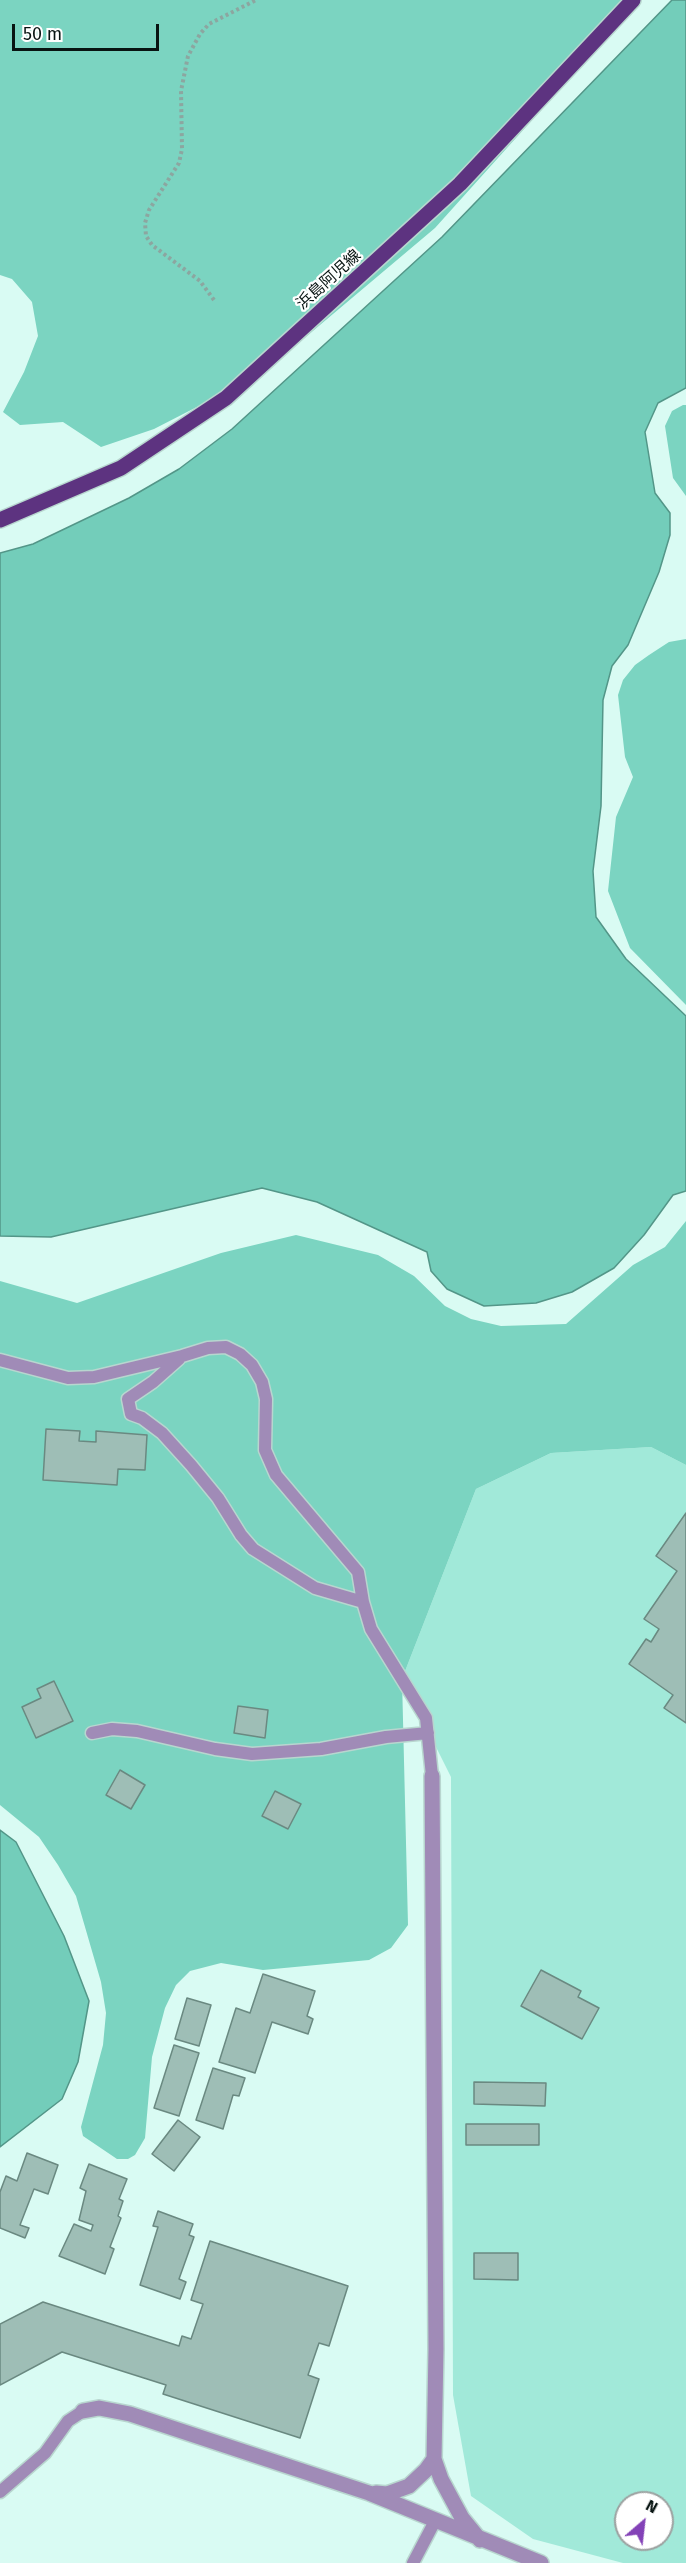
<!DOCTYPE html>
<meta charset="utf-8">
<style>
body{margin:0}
#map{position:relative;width:686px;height:2563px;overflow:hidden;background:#d9fbf3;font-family:"Fira Sans",sans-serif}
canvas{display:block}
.north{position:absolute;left:614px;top:2491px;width:60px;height:60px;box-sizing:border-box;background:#fff;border:2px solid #9ca1a0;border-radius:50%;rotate:28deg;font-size:16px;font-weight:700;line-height:24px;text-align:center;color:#081412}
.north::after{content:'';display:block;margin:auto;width:21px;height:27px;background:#8342b7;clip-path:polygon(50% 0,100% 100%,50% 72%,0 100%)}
.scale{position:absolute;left:12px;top:24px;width:147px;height:27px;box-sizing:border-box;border:3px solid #081412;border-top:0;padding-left:8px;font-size:18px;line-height:21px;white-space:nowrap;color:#081412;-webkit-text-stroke:4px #fff;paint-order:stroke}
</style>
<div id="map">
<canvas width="686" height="2563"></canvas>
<div class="north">N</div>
<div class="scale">50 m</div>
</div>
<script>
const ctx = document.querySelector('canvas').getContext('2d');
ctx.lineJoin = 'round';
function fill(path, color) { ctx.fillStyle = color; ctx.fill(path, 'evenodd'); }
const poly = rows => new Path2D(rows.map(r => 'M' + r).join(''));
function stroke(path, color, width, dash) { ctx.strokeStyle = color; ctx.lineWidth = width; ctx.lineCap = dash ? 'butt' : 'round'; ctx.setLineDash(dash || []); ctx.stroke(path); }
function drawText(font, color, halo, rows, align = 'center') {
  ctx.font = font + ' "Fira Sans","Noto Sans JP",sans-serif'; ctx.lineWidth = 4.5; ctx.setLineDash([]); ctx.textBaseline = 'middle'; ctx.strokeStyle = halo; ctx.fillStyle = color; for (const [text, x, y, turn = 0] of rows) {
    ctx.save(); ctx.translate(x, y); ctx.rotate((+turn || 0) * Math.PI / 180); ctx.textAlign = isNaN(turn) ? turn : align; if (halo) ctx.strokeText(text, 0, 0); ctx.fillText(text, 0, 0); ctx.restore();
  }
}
fill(poly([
 [651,1447,686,1465,686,2563,623,2563,533,2539,471,2496,453,2395,451,1777,402,1679,476,1489,551,1453],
 [626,2503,662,2503,662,2539,626,2539]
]), '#a1e9d9');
fill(poly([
 [0,0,640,0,435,228,263,373,154,429,101,447,63,422,20,425,3,412,24,372,38,336,32,302,12,279,0,275],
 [683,405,686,405,686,496,673,478,665,426,672,411],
 [686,639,686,1005,630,948,608,891,616,817,633,777,625,757,618,695,623,680,635,665,649,655,669,642],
 [686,1221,686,1465,651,1447,551,1453,476,1489,402,1679,408,1925,391,1948,369,1960,263,1970,221,1963,190,1971,176,1985,165,2008,152,2057,145,2138,135,2155,128,2159,117,2159,83,2136,81,2127,103,2045,106,2013,101,1982,76,1896,58,1865,39,1837,0,1805,0,1281,77,1303,221,1253,296,1235,378,1255,414,1276,445,1306,471,1319,501,1326,566,1324,633,1265,665,1247]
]), '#7bd4c1');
const water = poly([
 [672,0,686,0,686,388,658,403,645,432,655,493,670,513,670,535,659,572,628,645,612,666,603,700,601,806,593,871,596,917,626,959,686,1016,686,1191,673,1195,644,1235,614,1268,572,1292,536,1303,484,1306,447,1289,431,1271,427,1252,317,1202,262,1188,51,1237,0,1236,0,553,33,544,129,498,179,469,232,429,442,237,672,0],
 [0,1830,16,1842,64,1936,89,2001,78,2062,62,2099,0,2147,0,1830]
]);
fill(water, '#73cdba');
stroke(water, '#539688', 1.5);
const building = poly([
 [46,1429,80,1431,79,1441,96,1442,96,1431,147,1435,145,1470,118,1469,117,1485,43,1480,46,1429],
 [686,1513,686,1723,664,1708,673,1695,629,1664,646,1639,651,1642,659,1629,644,1619,677,1571,656,1556,686,1513],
 [54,1681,73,1721,36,1738,22,1707,41,1698,37,1689,54,1681],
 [238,1706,268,1710,265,1738,234,1733,238,1706],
 [120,1770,145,1785,131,1809,106,1795,120,1770],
 [275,1791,301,1804,288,1829,262,1816,275,1791],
 [541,1970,581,1991,578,1997,599,2008,582,2039,521,2006,541,1970],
 [263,1974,315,1991,307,2016,313,2019,308,2034,272,2022,255,2073,219,2062,236,2008,250,2013,263,1974],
 [187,1998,211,2005,199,2046,175,2039,187,1998],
 [174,2045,199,2053,179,2116,154,2108,174,2045],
 [213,2068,245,2078,239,2096,233,2095,223,2129,196,2120,213,2068],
 [474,2082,546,2083,545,2106,474,2104,474,2082],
 [178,2120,200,2137,174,2171,152,2154,178,2120],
 [466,2124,539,2124,539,2145,466,2145,466,2124],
 [27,2153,58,2165,48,2194,34,2189,20,2225,29,2228,25,2238,0,2228,0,2192,6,2176,17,2181,27,2153],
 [89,2164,127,2179,119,2199,123,2201,118,2216,121,2218,110,2247,114,2249,105,2274,59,2256,74,2224,91,2231,93,2225,79,2220,86,2191,80,2188,89,2164],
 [158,2211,193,2224,189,2235,194,2237,179,2279,186,2282,180,2299,140,2285,158,2227,153,2226,158,2211],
 [210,2241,348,2286,329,2346,319,2343,308,2375,319,2379,300,2438,163,2394,166,2385,62,2352,0,2385,0,2324,43,2302,179,2346,182,2336,191,2339,203,2304,191,2300,210,2241],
 [474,2253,518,2253,518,2280,474,2279,474,2253]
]);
fill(building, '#9ebeb6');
stroke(building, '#6a8981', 1.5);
const service = poly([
 [179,1359,153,1382,128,1399,131,1414,142,1418,162,1433,191,1465,218,1498,241,1535,253,1549,315,1588,363,1602],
 [0,1360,68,1378,94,1377,182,1356,208,1348,226,1347,240,1354,252,1365,262,1382,266,1399,265,1450,276,1475,358,1572,363,1602,371,1629,426,1718,432,1776],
 [92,1733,112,1729,137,1731,215,1749,252,1754,321,1749,386,1737,428,1733],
 [0,2492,45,2453,68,2421,83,2411],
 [413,2563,435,2521]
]);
const tertiary = poly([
 [432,1776,436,2349,434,2459,441,2479,462,2518,480,2540],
 [83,2411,99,2408,130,2414,369,2493,541,2563],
 [376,2493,387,2494,409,2486,426,2470,434,2459]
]);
const primary = poly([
 [0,520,121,468,226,398,460,184,633,0]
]);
stroke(service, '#b8d6cf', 15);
stroke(tertiary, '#b8d6cf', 18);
stroke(primary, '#b8d6cf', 18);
stroke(poly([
 [214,300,200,281,152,245,146,236,145,223,149,210,179,163,182,149,181,91,188,56,200,34,209,24,256,0]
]), '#8ca6a0', 4, [3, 3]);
stroke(service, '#a08bb7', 12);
stroke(tertiary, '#a08bb7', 15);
stroke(primary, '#5d3380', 15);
drawText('16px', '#081412', '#fff', [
 ["浜島阿児線",329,280,-42]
]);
</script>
